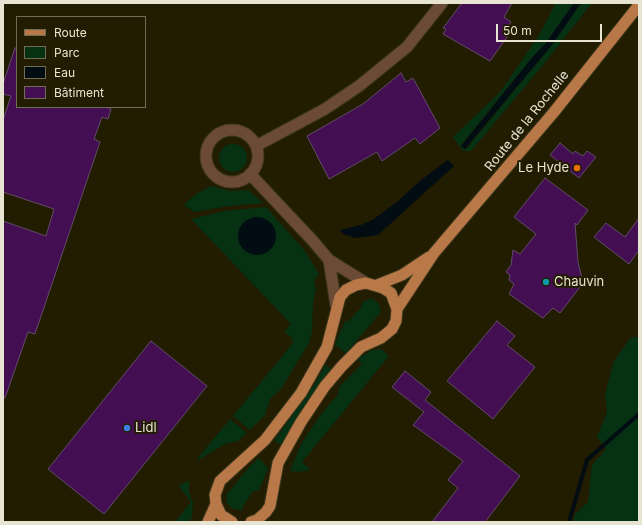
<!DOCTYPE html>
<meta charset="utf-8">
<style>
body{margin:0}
#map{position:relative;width:642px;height:525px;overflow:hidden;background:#221c00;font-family:Inter,sans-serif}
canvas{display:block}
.frame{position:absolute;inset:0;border:4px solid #e7e4d2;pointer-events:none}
.legend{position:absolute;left:16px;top:16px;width:130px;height:92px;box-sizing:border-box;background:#221c00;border:1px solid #716c54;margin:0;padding:5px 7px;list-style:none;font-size:12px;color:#e7e4d2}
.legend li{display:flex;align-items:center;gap:8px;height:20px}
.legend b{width:20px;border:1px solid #716c54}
.scale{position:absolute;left:496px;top:24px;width:106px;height:18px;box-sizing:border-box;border:2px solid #e7e4d2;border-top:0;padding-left:5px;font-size:12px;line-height:14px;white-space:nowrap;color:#e7e4d2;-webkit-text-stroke:3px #221c00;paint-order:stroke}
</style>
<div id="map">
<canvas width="642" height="525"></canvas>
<div class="frame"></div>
<ul class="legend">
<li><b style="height:5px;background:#b97848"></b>Route</li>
<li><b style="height:11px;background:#063113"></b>Parc</li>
<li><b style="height:11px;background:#020c13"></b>Eau</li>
<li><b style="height:11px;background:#440e53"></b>Bâtiment</li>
</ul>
<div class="scale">50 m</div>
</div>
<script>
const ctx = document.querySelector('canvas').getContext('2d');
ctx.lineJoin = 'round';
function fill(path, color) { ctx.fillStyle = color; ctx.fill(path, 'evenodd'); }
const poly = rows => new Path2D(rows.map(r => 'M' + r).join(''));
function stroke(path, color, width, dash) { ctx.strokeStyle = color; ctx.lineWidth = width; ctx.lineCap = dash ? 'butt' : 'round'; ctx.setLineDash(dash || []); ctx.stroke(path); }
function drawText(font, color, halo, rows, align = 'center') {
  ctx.font = font + ' Inter,sans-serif'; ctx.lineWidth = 4; ctx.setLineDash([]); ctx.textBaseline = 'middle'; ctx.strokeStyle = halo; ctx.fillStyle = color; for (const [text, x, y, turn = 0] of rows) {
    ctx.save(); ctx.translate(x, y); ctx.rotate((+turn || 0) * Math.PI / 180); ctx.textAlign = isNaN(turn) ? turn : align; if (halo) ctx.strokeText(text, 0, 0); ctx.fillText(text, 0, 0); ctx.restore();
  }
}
fill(poly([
 [556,3,574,3,546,43,531,59,461,145,466,149,551,46,581,3,592,3,543,65,471,151,463,151,453,137,500,92,538,37],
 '219 158a14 14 0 1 1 28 0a14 14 0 1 1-28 0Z',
 [211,186,230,191,248,190,263,203,228,206,194,212,184,205,196,194],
 [266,207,305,251,319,274,314,281,316,289,313,304,312,332,309,343,281,389,270,399,265,415,250,430,233,416,293,343,292,338,284,332,291,324,191,219,225,211],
 [371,298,378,302,381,312,346,353,335,345,345,321,349,321,362,306,362,302],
 [631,337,639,337,639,522,573,522,575,514,588,502,592,465,606,449,597,437,607,412,605,394,614,361],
 [381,349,389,356,302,462,310,470,298,472,290,471,301,444,319,417,338,394,339,387,362,364,357,359,372,350],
 [325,365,332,369,303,408,282,445,274,441,316,382],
 [230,419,247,433,238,441,225,444,198,460,197,459],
 [259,458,268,468,259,490,253,491,243,506,242,511,231,508,226,501,227,494,250,466],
 [189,481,189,492,193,503,192,518,188,522,175,522,191,502,179,486,185,482]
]), '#063113');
fill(poly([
 [574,3,581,3,551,46,465,149,461,146,531,59,546,43],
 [448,160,454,166,378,235,356,238,343,234,340,230,361,225,374,219,398,201,421,180],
 '238 236a19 19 0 1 1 38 0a19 19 0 1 1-38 0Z'
]), '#020c13');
stroke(poly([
 [569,522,587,460,639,414]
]), '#020c13', 4);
const building = poly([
 [462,3,512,3,504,17,511,22,503,34,507,37,490,61,443,34,446,29,443,28,462,3],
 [15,48,17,49,17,107,106,107,111,109,108,119,102,117,94,139,100,142,35,334,28,332,5,398,3,398,3,221,46,236,54,209,3,192,3,120,11,96,3,94,3,84,15,48],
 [401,73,406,82,413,78,440,128,420,144,415,138,382,161,377,152,329,179,307,136,363,104,401,73],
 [560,143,573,154,575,151,583,156,587,151,596,157,579,178,550,155,560,143],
 [545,178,588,210,577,225,575,223,578,262,583,283,560,313,553,308,543,318,509,294,514,284,509,280,510,275,506,272,511,265,513,250,520,254,536,234,514,217,545,178],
 [639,218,639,250,629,264,594,237,606,223,625,237,639,218],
 [497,321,515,336,507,345,535,367,493,419,447,381,497,321],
 [151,341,207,386,104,514,48,469,151,341],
 [405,371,431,392,425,400,520,476,485,522,432,522,458,488,448,480,463,461,413,425,424,412,392,387,405,371]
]);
fill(building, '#440e53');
stroke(building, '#614d67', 1);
const minor = poly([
 '206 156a26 26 0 1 1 52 0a26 26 0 1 1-52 0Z',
 [256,146,325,109,359,86,407,47,442,3],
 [250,174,313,241,329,260,366,283],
 [329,260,336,305]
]);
const primary = poly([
 [377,285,402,275,429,257],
 [397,309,434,253,554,112,639,5],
 [208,522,216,504],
 [232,522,221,515,216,504,215,495,220,481,265,440,301,393,327,347,340,297,346,290,356,285,366,283,383,288,391,293,397,309,396,321,392,329,381,338,361,347,342,366,325,386,301,422,278,463,270,506,266,512,257,520,251,522]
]);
stroke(minor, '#3e381d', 13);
stroke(primary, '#3e381d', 13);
stroke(minor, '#6b4b35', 11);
stroke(primary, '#b97848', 11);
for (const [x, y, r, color] of [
 [577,168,4,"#e8710a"],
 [546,282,4,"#0f9aa8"],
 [127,428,4,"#3f7fe0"]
]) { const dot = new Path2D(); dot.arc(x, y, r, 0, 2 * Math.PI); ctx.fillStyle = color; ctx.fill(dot); stroke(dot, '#221c00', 1.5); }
drawText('13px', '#e7e4d2', '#221c00', [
 ["Route de la Rochelle",527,121,-51]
]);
drawText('13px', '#e7e4d2', '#221c00', [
 ["Le Hyde",569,168,"right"],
 ["Chauvin",554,282],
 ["Lidl",135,428]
], 'left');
</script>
